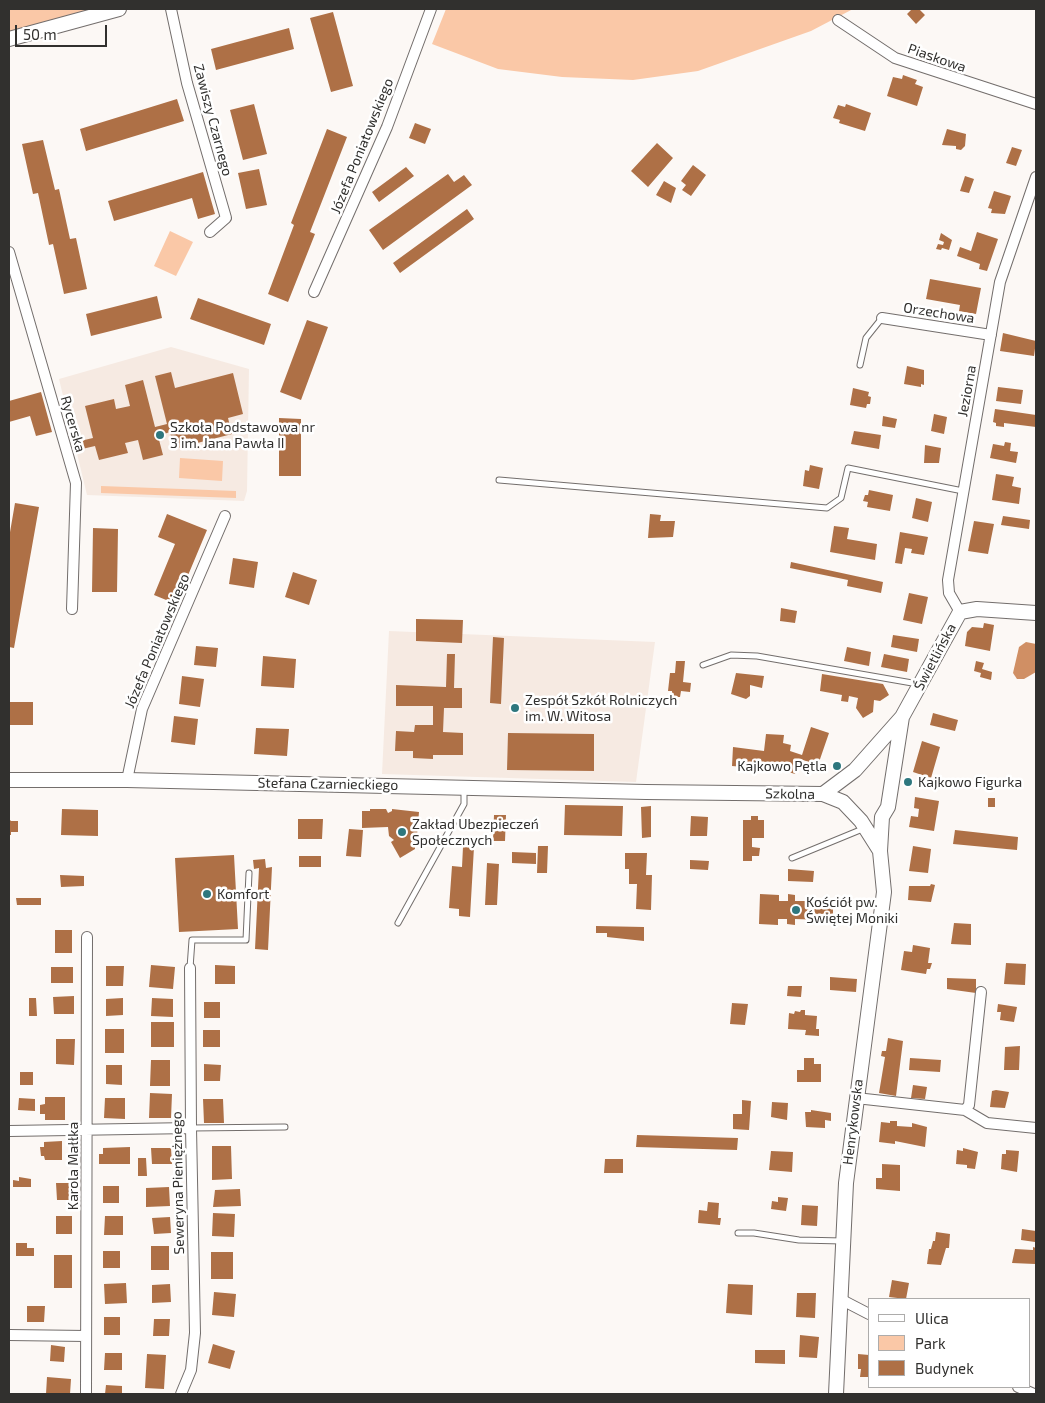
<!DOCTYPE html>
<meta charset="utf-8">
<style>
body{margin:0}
#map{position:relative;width:1045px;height:1403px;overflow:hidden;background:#fcf8f5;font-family:"Exo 2",sans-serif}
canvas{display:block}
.frame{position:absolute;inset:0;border:10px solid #31302e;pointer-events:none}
.legend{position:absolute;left:868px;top:1298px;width:162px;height:90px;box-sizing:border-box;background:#fff;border:1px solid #adacab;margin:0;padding:6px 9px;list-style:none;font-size:15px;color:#31302e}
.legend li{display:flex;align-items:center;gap:10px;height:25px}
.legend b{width:25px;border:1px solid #adacab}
.scale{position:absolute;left:15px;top:25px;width:92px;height:22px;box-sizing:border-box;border:2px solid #31302e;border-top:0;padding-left:6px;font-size:15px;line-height:18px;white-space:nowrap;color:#31302e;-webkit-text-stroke:4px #fff;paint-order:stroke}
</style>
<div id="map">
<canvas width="1045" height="1403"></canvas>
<div class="frame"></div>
<ul class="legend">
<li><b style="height:6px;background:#fff"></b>Ulica</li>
<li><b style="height:14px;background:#fac8a7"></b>Park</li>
<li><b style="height:14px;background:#ae7046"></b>Budynek</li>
</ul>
<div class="scale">50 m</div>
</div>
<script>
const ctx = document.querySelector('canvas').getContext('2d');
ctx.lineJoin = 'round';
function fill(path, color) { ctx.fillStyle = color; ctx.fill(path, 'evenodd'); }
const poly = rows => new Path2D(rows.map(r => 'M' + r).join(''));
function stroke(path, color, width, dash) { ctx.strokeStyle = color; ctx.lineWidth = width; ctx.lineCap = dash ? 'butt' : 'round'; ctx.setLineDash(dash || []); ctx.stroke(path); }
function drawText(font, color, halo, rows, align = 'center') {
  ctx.font = font + ' "Exo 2",sans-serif'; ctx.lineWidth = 5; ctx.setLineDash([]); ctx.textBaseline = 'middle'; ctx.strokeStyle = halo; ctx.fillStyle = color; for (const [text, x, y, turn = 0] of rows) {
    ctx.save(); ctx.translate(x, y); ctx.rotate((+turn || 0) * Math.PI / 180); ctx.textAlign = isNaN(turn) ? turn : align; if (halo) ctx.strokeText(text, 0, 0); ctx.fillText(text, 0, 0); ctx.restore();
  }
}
fill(poly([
 [171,347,249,369,247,491,244,501,87,495,59,379],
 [389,631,655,642,636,782,382,774]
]), '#f6eae2');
fill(poly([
 [9,9,108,9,9,35],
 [446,9,853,9,811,31,698,71,633,80,562,77,498,69,432,44],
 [170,231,193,242,176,276,154,266],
 [180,458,223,461,222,481,179,478],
 [101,486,236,491,236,498,101,493]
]), '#fac8a7');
fill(poly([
 [1026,642,1036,644,1036,672,1024,679,1017,679,1013,673,1019,647]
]), '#d08f64');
fill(poly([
 [912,9,919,9,925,15,916,24,907,14],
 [333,12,353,86,331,92,310,18],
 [289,28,294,49,216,70,211,49],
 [903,75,917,80,915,84,923,87,917,106,887,96,893,77,902,79],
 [177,99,184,121,86,151,80,129],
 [254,104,267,154,243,160,230,110],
 [846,104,871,113,865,131,839,123,840,120,833,118,838,105,845,107],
 [415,123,431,129,425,144,409,138],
 [327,129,347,137,310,232,315,234,288,302,268,294,294,225,291,223],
 [947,129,966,134,965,146,961,150,956,149,956,146,942,145],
 [43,140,55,190,59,189,70,239,76,238,87,289,64,294,53,244,49,245,38,193,33,194,22,144],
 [657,143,673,158,648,187,631,171],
 [1012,147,1022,150,1016,166,1006,163],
 [693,165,706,175,691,196,682,190,686,185,681,181],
 [406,167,414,176,379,202,372,192],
 [259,169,267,205,246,209,238,173],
 [203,172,215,214,198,219,192,198,114,221,108,201],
 [448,174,454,182,464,175,472,185,383,250,369,230],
 [965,176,974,179,969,193,960,191],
 [664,181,676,188,671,203,656,195],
 [994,191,1011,196,1005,214,991,213,992,209,988,208],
 [467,209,474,219,400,273,393,263],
 [977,232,998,239,987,271,979,269,980,264,957,256,960,247,971,251],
 [941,233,952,240,949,250,942,248,941,250,936,249,938,244,943,245,944,242,939,240],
 [930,279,981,288,976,314,959,311,960,305,926,299],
 [157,296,162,318,91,336,86,314],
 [198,298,271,324,264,345,190,319],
 [307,320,328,327,301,400,280,392],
 [1003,333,1036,341,1034,356,1000,351],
 [907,366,924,370,924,385,921,384,921,387,904,384],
 [171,372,175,388,233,373,243,414,228,418,232,434,174,449,170,432,158,436,163,455,143,460,138,440,125,443,128,453,99,460,95,446,82,449,80,441,93,438,85,406,114,399,116,409,130,406,125,385,143,380,155,427,167,424,155,376],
 [998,387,1023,390,1021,404,996,401],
 [853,388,869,392,868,396,871,397,870,404,867,404,866,408,850,405],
 [41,392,52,432,36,436,30,416,9,422,9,401],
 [995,409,1036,415,1036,427,1004,423,1004,427,996,426,996,423,993,422],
 [934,414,947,417,944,434,931,431],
 [883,416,897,419,895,428,882,426],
 [279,418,301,419,301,476,279,476],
 [854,431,881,435,879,449,851,444],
 [1005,442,1011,443,1010,451,1018,452,1016,463,990,458,993,444,1004,446],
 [925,445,941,448,939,463,924,463],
 [810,465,823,468,819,489,803,486,805,470,809,471],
 [996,474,1014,477,1012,486,1021,488,1019,504,992,500],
 [869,490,893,495,890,511,867,507,868,502,863,501,865,495,868,495],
 [916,498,932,502,928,522,912,518],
 [15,503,39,507,14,648,9,647,9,538],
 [167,514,207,530,176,604,154,595,175,544,158,537],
 [650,514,661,515,660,521,675,521,673,537,648,538],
 [1003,516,1030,520,1029,529,1001,525],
 [974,521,994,524,988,554,968,551],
 [834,526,849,528,847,539,877,544,875,560,830,552],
 [93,528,118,529,117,592,92,592],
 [900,532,928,537,924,555,911,553,912,549,905,548,902,564,895,563],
 [233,558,258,562,254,588,229,584],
 [791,562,883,582,881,593,847,586,848,580,790,568],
 [293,572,317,580,309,605,285,597],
 [909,593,928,597,922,624,903,620],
 [781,608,797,611,795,623,780,621],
 [416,619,463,620,462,643,416,641],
 [984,623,994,625,990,651,965,646,967,632,972,627,983,628],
 [893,635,919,639,917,652,891,647],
 [493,637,504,638,501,704,490,703],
 [196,646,218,648,216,667,194,665],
 [847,647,871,652,869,666,844,661],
 [447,654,455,654,454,688,462,688,462,708,444,708,443,732,463,733,463,755,433,755,433,759,413,758,413,751,395,751,396,731,414,732,415,725,433,725,433,706,396,706,396,685,446,687],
 [884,654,909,659,907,672,881,667],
 [263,656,296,659,294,688,261,686],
 [676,661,685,661,683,682,691,683,690,692,681,691,680,697,672,697,672,691,668,691,670,673,675,673],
 [976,661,984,663,982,669,992,672,991,680,980,677,981,673,974,671],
 [736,673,764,676,762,688,750,685,750,696,746,699,731,694],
 [822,674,883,684,889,695,880,701,874,700,873,712,863,718,856,708,858,698,849,696,848,702,841,701,842,695,820,691],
 [182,676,204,679,200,707,179,704],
 [9,702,33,702,33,725,9,725],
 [933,713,958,720,955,731,930,725],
 [174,716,198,719,195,745,171,742],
 [811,727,829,733,818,765,800,759,795,774,782,770,732,766,733,747,764,751,766,734,784,735,783,743,791,745,790,751,802,755],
 [256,728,289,729,287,756,254,754],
 [508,733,594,734,594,771,507,770],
 [922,741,940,747,931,778,913,772],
 [915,797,939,801,934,831,909,827,911,816,918,817,919,809,914,808],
 [988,798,995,798,995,807,988,807],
 [565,805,623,806,622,836,564,835],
 [651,806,651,837,642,838,641,807],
 [62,809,98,810,98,836,61,835],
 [370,809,386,809,388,813,392,811,392,809,419,812,417,836,418,836,418,843,415,845,415,849,400,858,391,842,394,840,389,836,388,827,362,828,362,811,370,811],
 [494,815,506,815,505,841,493,841],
 [691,816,708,817,707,836,690,836],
 [751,816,758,816,758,820,764,820,764,838,752,838,752,847,760,848,759,856,752,856,752,861,743,861,743,820,751,820],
 [9,819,11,821,18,821,18,832,11,832,11,835,9,835],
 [298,819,323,819,322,839,298,839],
 [349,829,363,830,361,857,346,856],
 [955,830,1018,837,1017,850,953,844],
 [538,846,548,846,547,873,537,873],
 [913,846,931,849,928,873,909,871],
 [463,847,474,847,470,917,459,916,459,909,449,908,452,866,462,867],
 [512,852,536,853,536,864,512,863],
 [625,853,647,853,646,875,652,875,651,910,636,909,637,884,629,884,629,869,625,869],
 [234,855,238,929,179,932,175,858],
 [299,856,321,856,321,867,299,867],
 [265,859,266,868,272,867,268,950,255,949,259,868,254,869,253,860],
 [690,860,709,861,708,870,690,869],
 [487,863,499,864,497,905,485,905],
 [788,869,814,871,813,882,788,881],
 [60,875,84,876,84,886,61,887],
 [931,884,935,885,931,902,908,900,909,886,930,886],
 [760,894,779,895,779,901,788,901,788,894,795,895,795,901,825,901,825,907,833,907,833,914,825,914,825,920,795,919,795,925,787,924,787,919,778,919,778,925,759,924],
 [16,898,41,898,41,905,17,905],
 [954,923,971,924,971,945,951,944],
 [596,926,644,927,644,941,607,937,607,933,596,933],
 [55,930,72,930,72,953,55,953],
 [913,945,930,948,928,963,932,963,930,969,927,969,926,974,901,970,904,951,912,952],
 [1006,963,1026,964,1025,985,1004,984],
 [151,965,175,967,173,989,149,987],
 [215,965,235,966,235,984,215,984],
 [106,966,124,966,123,986,106,986],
 [51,967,73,967,73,983,51,983],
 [830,977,857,979,856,992,830,990],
 [947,978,976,979,976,993,947,989],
 [788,986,802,986,801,997,787,996],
 [74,996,74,1014,54,1014,53,997],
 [29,998,36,998,37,1016,29,1016],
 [123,998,123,1015,106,1016,106,999],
 [152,998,173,999,173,1017,151,1016],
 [204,1002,220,1002,220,1018,204,1018],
 [732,1003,748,1004,745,1025,730,1024],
 [998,1004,1017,1007,1014,1022,1000,1020,1001,1012,997,1012],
 [801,1010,805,1010,805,1015,817,1016,816,1029,819,1029,819,1036,805,1035,806,1030,788,1029,789,1013,794,1014,795,1011,800,1012],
 [151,1022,174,1022,174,1047,151,1047],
 [105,1029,124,1029,124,1053,105,1053],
 [203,1030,220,1030,220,1047,203,1047],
 [888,1038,903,1041,896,1096,879,1093,885,1057,881,1056,882,1051,886,1051],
 [56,1039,75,1039,74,1065,56,1064],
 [1020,1046,1019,1070,1004,1070,1005,1047],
 [804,1058,814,1058,814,1064,821,1064,821,1082,797,1082,797,1070,804,1070],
 [910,1058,941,1060,940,1072,909,1070],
 [151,1060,170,1060,170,1086,150,1086],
 [204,1064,221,1065,220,1081,204,1081],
 [106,1065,122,1065,122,1085,106,1084],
 [20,1072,33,1072,33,1085,20,1085],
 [913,1085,927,1087,925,1099,911,1098],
 [996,1090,1009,1092,1005,1108,990,1107,992,1091],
 [150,1093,172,1094,171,1118,149,1118],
 [45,1097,65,1097,65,1120,45,1120,45,1114,40,1114,40,1105,45,1104],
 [19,1098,35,1099,35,1111,18,1110],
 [105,1098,125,1098,125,1119,104,1118],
 [203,1099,223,1099,224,1123,204,1123],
 [742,1100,751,1101,749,1130,733,1129,733,1114,742,1114],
 [772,1102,788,1103,787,1120,771,1117],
 [811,1110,831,1113,831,1121,825,1120,825,1128,806,1127,805,1112,811,1112],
 [890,1121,897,1121,897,1126,912,1127,912,1123,927,1127,925,1147,895,1141,895,1144,879,1142,881,1122,890,1123],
 [637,1135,738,1138,737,1150,636,1147],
 [62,1141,62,1160,45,1160,44,1156,41,1156,40,1147,44,1147,44,1142],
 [212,1146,231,1146,232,1179,212,1180],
 [130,1147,130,1164,99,1164,99,1154,103,1154,103,1148],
 [151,1148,171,1148,172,1164,152,1164],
 [963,1148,978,1152,975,1169,967,1168,967,1165,956,1164,957,1150,963,1151],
 [1006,1150,1019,1151,1017,1172,1001,1169,1002,1154,1006,1154],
 [771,1151,793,1152,792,1172,769,1170],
 [138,1158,146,1158,147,1176,138,1176],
 [605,1159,623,1159,623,1173,604,1173],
 [882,1164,900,1165,900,1191,876,1189,876,1178,882,1178],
 [19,1177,31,1179,31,1187,13,1187,13,1180,19,1181],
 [56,1183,74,1183,74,1200,57,1200],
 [103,1186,119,1186,119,1203,103,1203],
 [169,1187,170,1206,146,1207,146,1188],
 [240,1189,241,1206,213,1207,215,1190],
 [778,1197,788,1198,786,1211,771,1209,772,1201,778,1202],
 [708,1202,719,1203,718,1218,721,1218,720,1225,698,1223,699,1210,707,1211],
 [802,1205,818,1206,817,1226,801,1225],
 [213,1213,235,1214,234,1237,212,1236],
 [56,1216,72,1216,72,1234,56,1234],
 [105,1216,123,1216,123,1235,104,1235],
 [170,1217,171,1233,154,1234,152,1218],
 [1022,1229,1036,1231,1035,1242,1021,1240],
 [936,1232,950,1234,949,1248,946,1248,941,1265,927,1264,929,1249,931,1249,933,1241,935,1241],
 [16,1243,27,1243,27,1248,34,1248,34,1256,16,1256],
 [151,1246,169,1246,169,1270,151,1270],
 [1033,1247,1036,1248,1035,1264,1012,1263,1015,1249,1033,1250],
 [103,1251,120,1251,120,1268,103,1268],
 [211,1252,233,1252,233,1279,211,1279],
 [54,1255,72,1255,72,1288,54,1288],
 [892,1280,909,1283,906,1299,889,1297],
 [126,1283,127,1303,105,1304,104,1284],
 [170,1284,171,1302,152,1303,152,1285],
 [728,1284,753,1285,752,1315,726,1313],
 [214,1292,236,1294,234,1317,212,1315],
 [797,1293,816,1293,815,1318,796,1317],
 [27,1306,45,1306,44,1322,27,1322],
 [104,1317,120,1317,120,1335,104,1335],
 [154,1319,170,1319,169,1336,153,1336],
 [800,1335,819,1337,817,1358,799,1357],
 [213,1344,235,1351,230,1369,208,1363],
 [51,1345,65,1347,64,1362,50,1361],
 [755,1350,785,1350,785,1364,755,1363],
 [105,1353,122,1353,122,1370,104,1370],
 [147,1354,166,1355,164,1389,145,1388],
 [858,1354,869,1355,869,1377,860,1377,861,1369,858,1369],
 [47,1377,71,1379,70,1394,46,1394],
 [106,1385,122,1386,122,1394,105,1394]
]), '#ae7046');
const lane = poly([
 [860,365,866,338,882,318],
 [499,480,827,508,841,498,848,468,963,491],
 [703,665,731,655,757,656,918,684],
 [792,858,865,828],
 [398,923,464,804,464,789],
 [190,968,192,940,246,940,249,873],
 [191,1128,285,1127],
 [738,1233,754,1233,799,1240,843,1241]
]);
const street = poly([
 [171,9,187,83,226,218,210,232],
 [838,20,895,58,1036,104],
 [9,252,76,483,72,609],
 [314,292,387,127,431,9],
 [882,318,991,335],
 [960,612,949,593,948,580,1000,282,1036,177],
 [127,780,142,709,225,516],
 [856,1098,965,1110,987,1123,1036,1128],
 [965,1110,969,1105,981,992],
 [9,1131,191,1128],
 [842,1300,869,1314],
 [9,1335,86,1336],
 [1018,1387,1034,1394],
 [86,1394,87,937],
 [181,1394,191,1370,195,1333,191,1128,190,968]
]);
const secondary = poly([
 [9,39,119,9],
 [9,780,127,780,646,792,823,794,855,770,902,717,960,612,977,609,1036,613],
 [823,794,843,802,861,821,880,851],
 [836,1394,846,1183,884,892,880,851,882,817,888,807,902,717]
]);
stroke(lane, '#736e6c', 7);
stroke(street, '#736e6c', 12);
stroke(secondary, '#736e6c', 16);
stroke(lane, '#fff', 5);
stroke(street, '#fff', 10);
stroke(secondary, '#fff', 14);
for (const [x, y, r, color] of [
 [160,435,5,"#2e777e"],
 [515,708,5,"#2e777e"],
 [837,766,5,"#2e777e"],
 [908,782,5,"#2e777e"],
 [402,832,5,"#2e777e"],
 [207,894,5,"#2e777e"],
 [796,910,5,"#2e777e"]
]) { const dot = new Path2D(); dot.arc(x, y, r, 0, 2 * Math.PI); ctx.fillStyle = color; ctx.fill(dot); stroke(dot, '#fff', 2); }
drawText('14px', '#31302e', '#fff', [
 ["Piaskowa",937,58,19],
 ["Zawiszy Czarnego",213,120,75],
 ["Józefa Poniatowskiego",362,146,-68],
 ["Orzechowa",939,313,9],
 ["Jeziorna",967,391,-80],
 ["Rycerska",73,424,74],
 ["Józefa Poniatowskiego",157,641,-67],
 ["Świetlińska",935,657,-62],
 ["Stefana Czarnieckiego",328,784,1],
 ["Szkolna",790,794,1],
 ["Henrykowska",853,1122,-83],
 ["Karola Małłka",73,1166,-90],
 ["Seweryna Pieniężnego",178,1183,-91]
]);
drawText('14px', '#31302e', '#fff', [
 ["Szkoła Podstawowa nr",170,427],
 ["3 im. Jana Pawła II",170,443],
 ["Zespół Szkół Rolniczych",525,700],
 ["im. W. Witosa",525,716],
 ["Kajkowo Pętla",827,766,"right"],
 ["Kajkowo Figurka",918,782],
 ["Zakład Ubezpieczeń",412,824],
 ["Społecznych",412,840],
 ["Komfort",217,894],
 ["Kościół pw.",806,902],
 ["Świętej Moniki",806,918]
], 'left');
</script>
